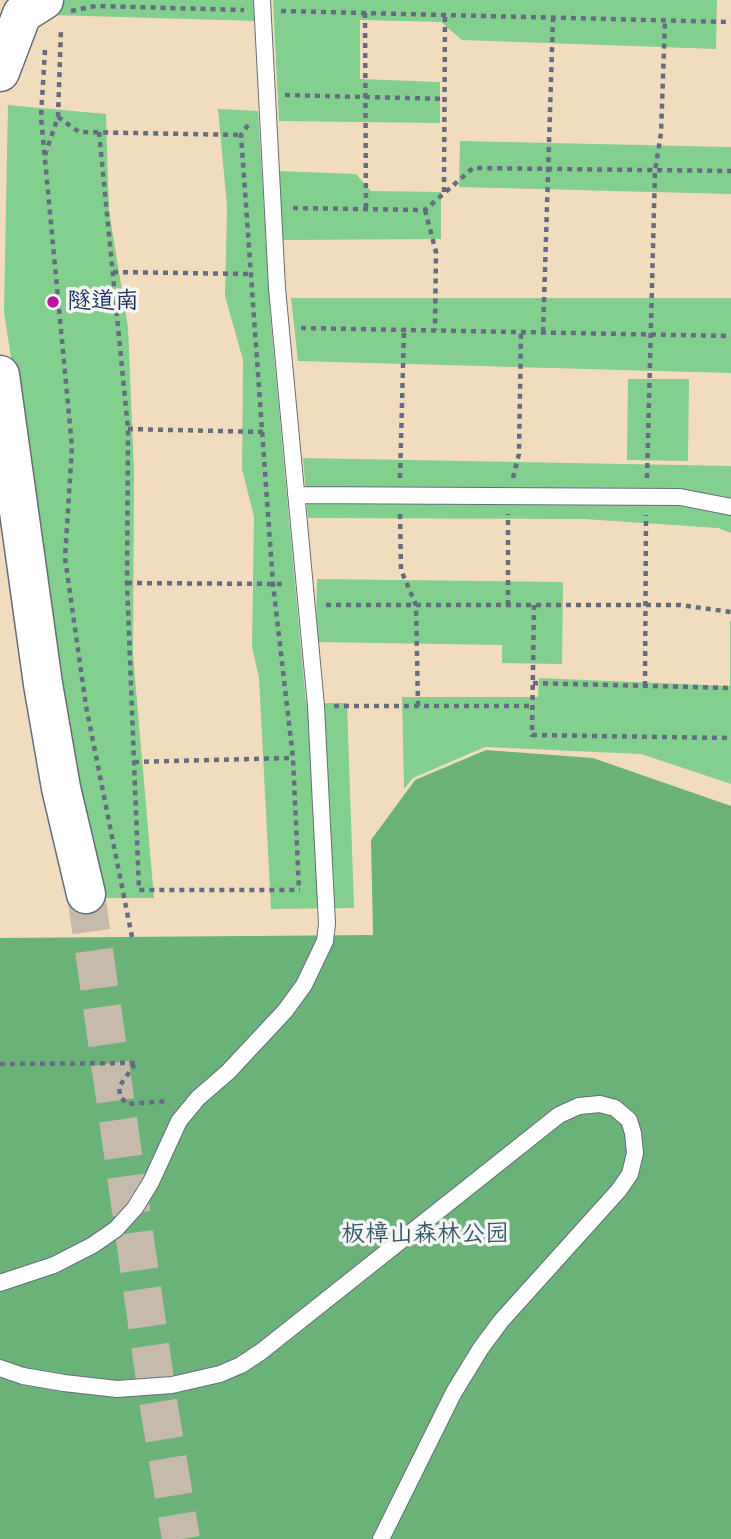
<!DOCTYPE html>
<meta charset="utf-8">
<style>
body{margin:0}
canvas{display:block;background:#f1ddbd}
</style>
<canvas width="731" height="1539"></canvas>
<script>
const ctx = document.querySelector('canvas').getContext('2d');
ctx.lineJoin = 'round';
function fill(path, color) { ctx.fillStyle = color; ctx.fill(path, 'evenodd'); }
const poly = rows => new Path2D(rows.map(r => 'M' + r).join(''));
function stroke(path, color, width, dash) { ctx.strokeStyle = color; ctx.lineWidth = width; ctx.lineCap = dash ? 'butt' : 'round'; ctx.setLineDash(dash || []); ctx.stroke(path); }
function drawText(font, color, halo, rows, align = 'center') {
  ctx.font = font + ' Itim,"LXGW WenKai TC",sans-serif'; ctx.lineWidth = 7; ctx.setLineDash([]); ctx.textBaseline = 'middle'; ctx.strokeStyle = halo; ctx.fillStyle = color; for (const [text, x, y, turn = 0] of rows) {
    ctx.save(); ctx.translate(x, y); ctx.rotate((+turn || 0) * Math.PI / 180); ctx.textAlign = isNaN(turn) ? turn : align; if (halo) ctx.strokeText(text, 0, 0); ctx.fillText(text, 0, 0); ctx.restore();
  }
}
fill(poly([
 [52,0,257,0,257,21,51,15],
 [273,0,717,0,716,49,462,40,441,22,360,20,360,79,440,82,440,123,279,121],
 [8,105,106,114,109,211,128,327,134,472,133,655,154,898,94,898,4,312],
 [218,109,258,111,271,323,306,703,347,703,354,908,271,909,259,678,252,647,254,517,242,469,243,360,225,296,227,206],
 [460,141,731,147,731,194,459,187],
 [277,171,356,174,371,191,441,192,441,239,279,240],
 [291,298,731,298,731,373,298,361],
 [628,379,689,379,688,461,627,460],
 [303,458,731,466,731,533,718,528,584,519,308,518],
 [317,579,563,582,562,664,502,663,502,645,316,642],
 [730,621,731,621,731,784,641,754,485,747,413,778,404,789,402,697,538,697,539,678,730,686]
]), '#83cf8d');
fill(poly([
 [486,750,593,758,731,806,731,1539,0,1539,0,938,373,935,371,840,415,780]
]), '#6ab278');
stroke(poly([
 [86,894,158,1401,181,1539]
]), '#c6baaa', 38, [38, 19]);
const service = poly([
 [296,495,680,497,731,507],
 [0,1283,54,1265,93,1245,116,1229,135,1208,151,1182,179,1121,198,1098,228,1072,285,1011,304,985,325,941,327,924,316,706,277,288,262,0],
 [0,1368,23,1376,64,1383,117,1389,172,1385,220,1374,241,1365,262,1351,559,1115,579,1106,600,1104,615,1108,629,1120,633,1133,635,1153,630,1174,619,1190,501,1321,481,1348,454,1392,381,1539]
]);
const secondary = poly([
 [0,72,22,14,44,0]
]);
const primary = poly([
 [0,375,43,684,61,788,86,894]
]);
stroke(service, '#666c7f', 18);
stroke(secondary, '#666c7f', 41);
stroke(primary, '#666c7f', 41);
stroke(poly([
 [71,11,96,6,244,10],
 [281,11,731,22],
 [365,13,366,209],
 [45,50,41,117,72,447,65,558,86,706,132,937],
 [285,95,445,99],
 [58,117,79,132,242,135],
 [248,125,241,135,273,584,293,758,299,890],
 [99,132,128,429,127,583,139,890,300,890],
 [45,155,58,117,61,29],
 [444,192,445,16],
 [293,208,425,210,473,168,731,171],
 [425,210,436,252,435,330],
 [113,272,251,274],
 [301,328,731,336],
 [543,332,553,18],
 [128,429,265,432],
 [400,478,404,330],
 [513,478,519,454,521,332],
 [647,478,655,171,661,133,665,21],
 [400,514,401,570,416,605,418,706],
 [127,583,286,584],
 [326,605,680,605,731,612],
 [508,605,508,514],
 [534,605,532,735,731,738],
 [533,683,731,688],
 [645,686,646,515],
 [334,706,533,706],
 [134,762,293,758],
 [0,1064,135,1063],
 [135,1064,119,1087,120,1096,127,1104,169,1101]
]), '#666c7f', 4.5, [5, 5]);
stroke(service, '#fff', 16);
stroke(secondary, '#fff', 38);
stroke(primary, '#fff', 38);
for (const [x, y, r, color] of [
 [53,302,7,"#b5179e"]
]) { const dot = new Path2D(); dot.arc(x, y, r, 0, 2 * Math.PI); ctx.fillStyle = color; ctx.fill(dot); stroke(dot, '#f6f6f2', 2.5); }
drawText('24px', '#1b2f5e', '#f6f6f2', [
 ["隧道南",67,302]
], 'left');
drawText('24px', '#35576a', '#f6f6f2', [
 ["板樟山森林公园",425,1235]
]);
</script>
